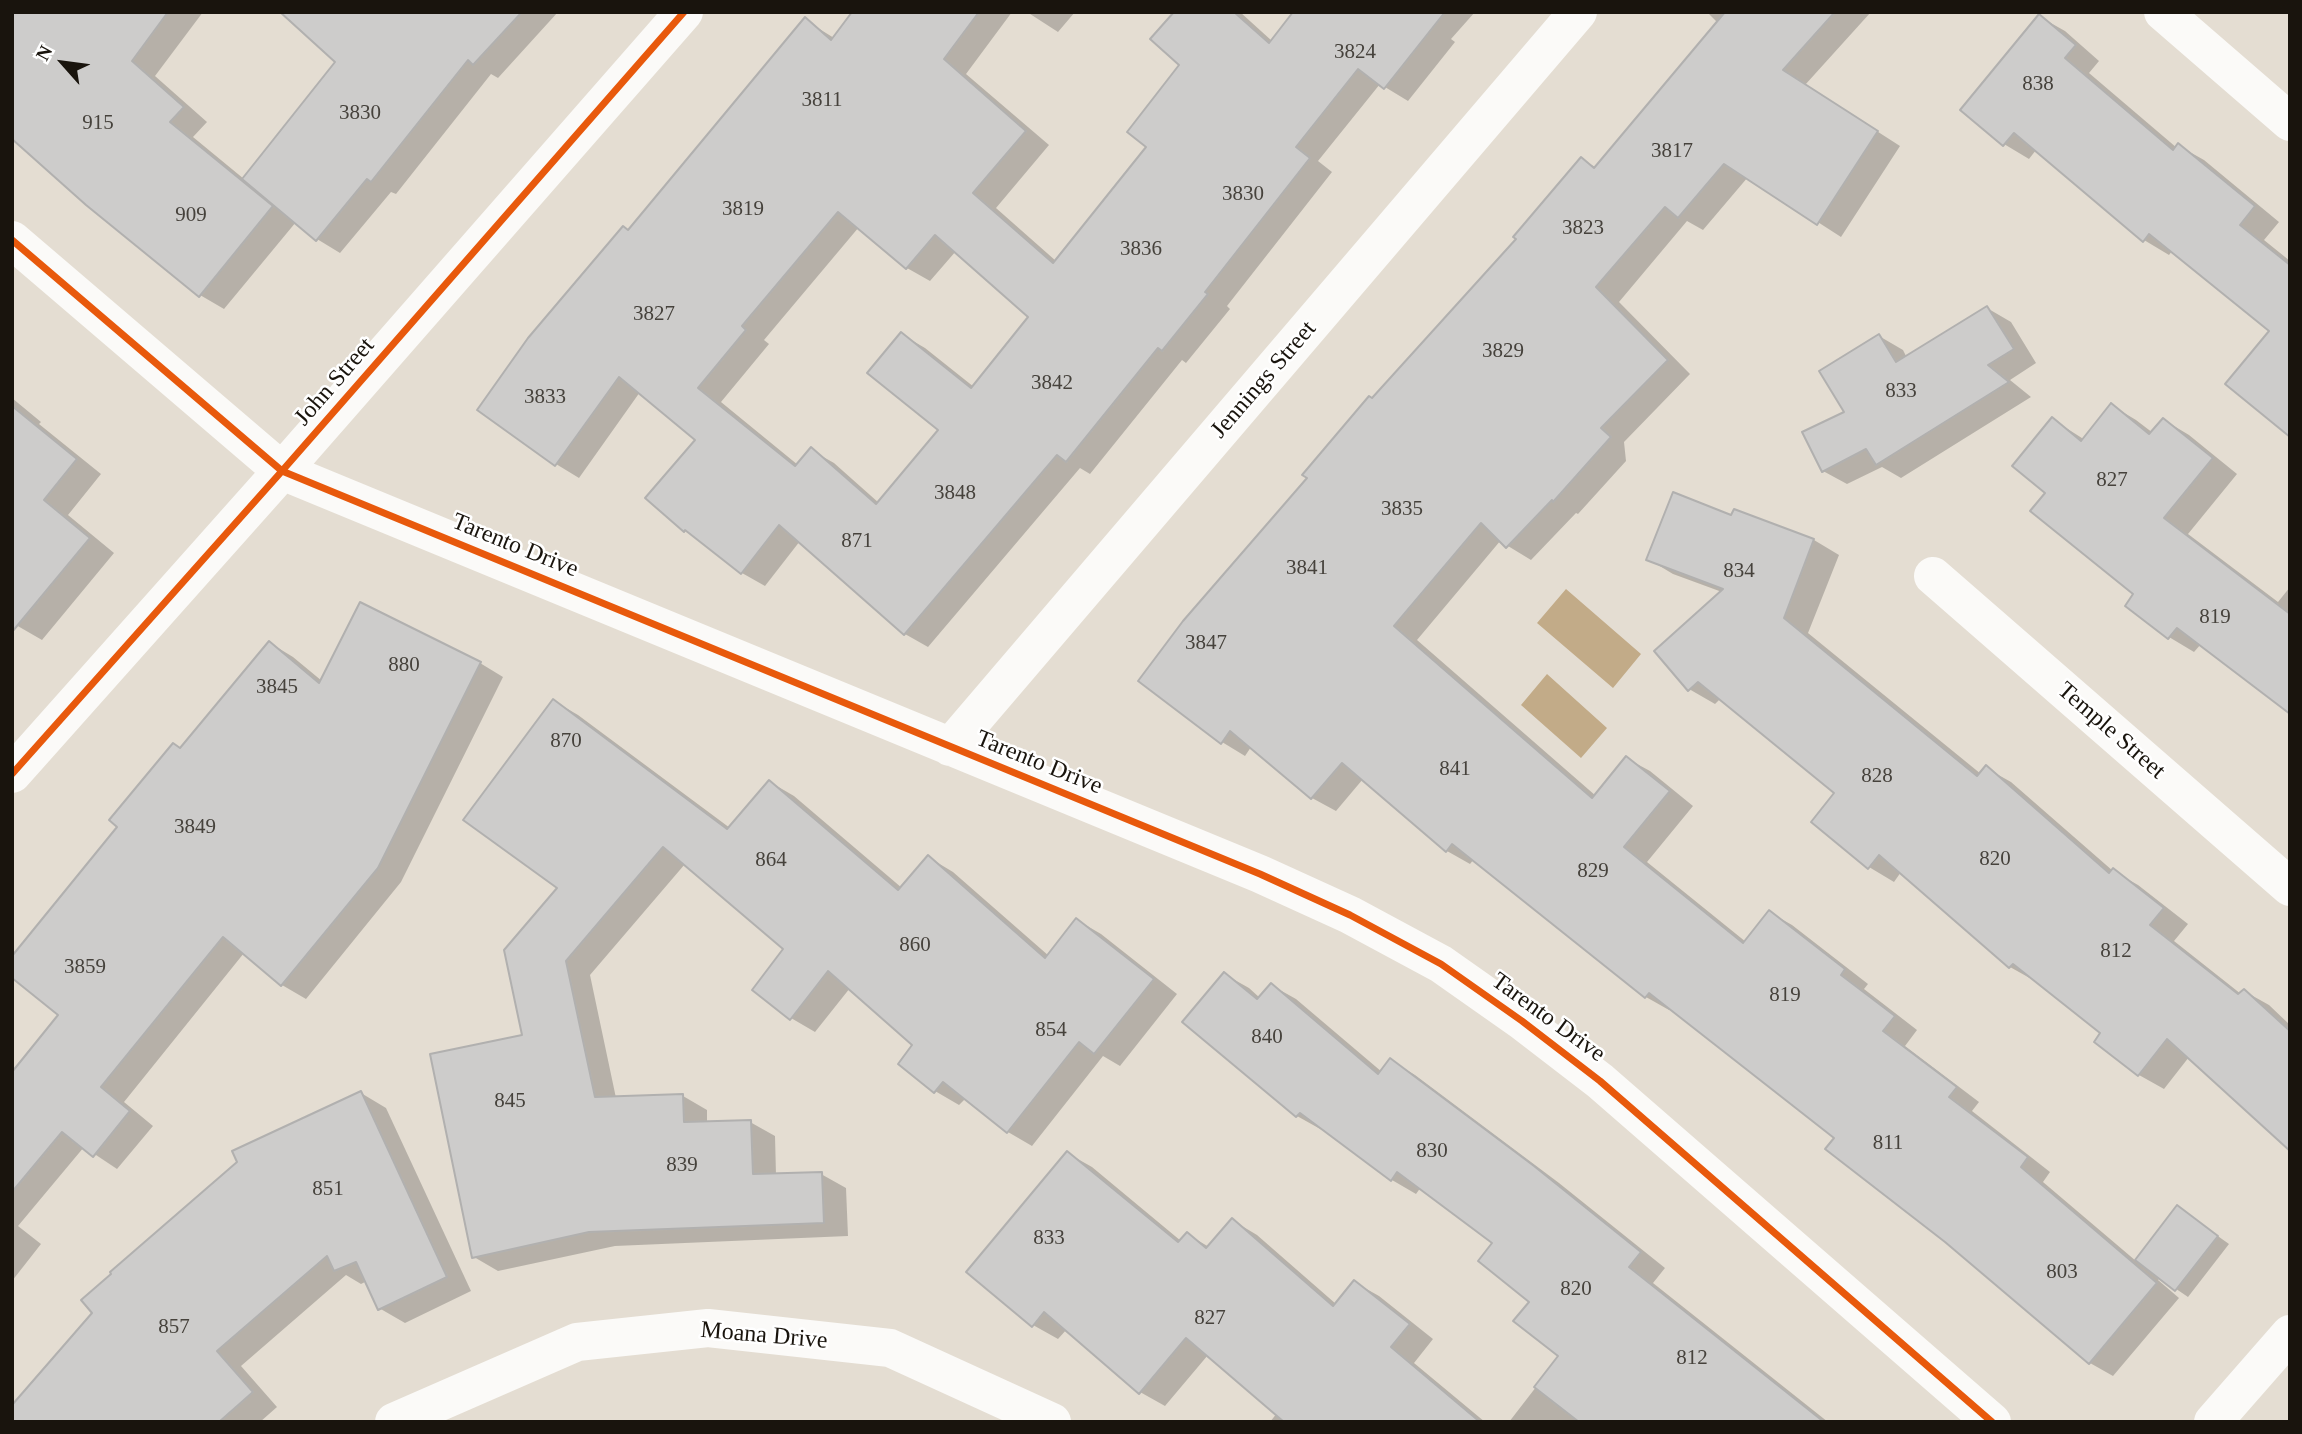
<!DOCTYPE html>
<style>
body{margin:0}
#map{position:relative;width:2302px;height:1434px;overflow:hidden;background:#e4ddd2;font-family:Georgia,serif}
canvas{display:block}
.frame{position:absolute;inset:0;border:14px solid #19140d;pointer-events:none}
.north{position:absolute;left:28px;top:28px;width:70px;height:70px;-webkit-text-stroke:5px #fff;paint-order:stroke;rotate:298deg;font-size:19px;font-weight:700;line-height:28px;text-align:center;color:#19140d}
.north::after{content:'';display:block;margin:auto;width:24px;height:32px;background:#19140d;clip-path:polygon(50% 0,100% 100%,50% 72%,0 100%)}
</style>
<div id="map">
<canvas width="2302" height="1434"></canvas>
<div class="frame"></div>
<div class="north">N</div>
</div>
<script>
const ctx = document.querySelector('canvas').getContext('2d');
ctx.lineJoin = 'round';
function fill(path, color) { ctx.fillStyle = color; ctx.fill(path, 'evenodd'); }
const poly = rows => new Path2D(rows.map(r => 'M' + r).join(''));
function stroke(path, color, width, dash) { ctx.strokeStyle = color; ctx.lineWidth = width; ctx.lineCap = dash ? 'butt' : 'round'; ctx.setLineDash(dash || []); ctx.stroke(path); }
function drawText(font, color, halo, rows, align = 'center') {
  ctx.font = font + ' Georgia,serif'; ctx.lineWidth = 5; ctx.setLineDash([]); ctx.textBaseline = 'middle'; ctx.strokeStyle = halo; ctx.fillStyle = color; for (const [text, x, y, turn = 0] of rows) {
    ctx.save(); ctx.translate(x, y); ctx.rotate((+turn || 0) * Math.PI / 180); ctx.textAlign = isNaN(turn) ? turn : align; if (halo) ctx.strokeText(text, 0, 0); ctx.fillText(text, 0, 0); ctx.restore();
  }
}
fill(poly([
 [1566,589,1641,654,1613,688,1537,623],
 [1547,674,1607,728,1581,758,1521,705]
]), '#c2ab88');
fill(poly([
 [12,12,203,12,155,76,207,122,193,137,244,179,337,62,283,12,558,12,498,78,491,74,396,194,391,192,340,253,317,239,296,222,224,309,200,295],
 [854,12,1012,12,966,74,1049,145,996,208,1056,261,1148,147,1182,65,1177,12,1240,12,1272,41,1295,12,1475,12,1451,39,1455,42,1408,101,1380,84,1318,161,1332,172,1227,306,1230,309,1186,363,1182,360,1090,474,1080,468,928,647,905,634,800,541,765,586,742,573,698,538,685,530,647,498,697,440,640,392,579,478,556,464,629,231,805,20,834,38],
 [859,227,907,268,930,281,956,251,1030,317,974,387,925,348,901,334,940,429,879,503,834,463,811,450,798,465,721,402,769,344,764,340],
 [1027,12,1075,12,1058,32],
 [1710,12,1871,12,1805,85,1900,146,1841,237,1748,177,1703,230,1687,221,1619,302,1690,374,1624,442,1626,461,1578,514,1576,513,1531,560,1508,546,1501,540,1417,640,1596,796,1626,758,1650,771,1693,806,1647,862,1746,942,1769,912,1792,925,1868,984,1864,989,1917,1030,1905,1046,1979,1102,1972,1111,2050,1172,2043,1182,2136,1261,2177,1207,2229,1244,2188,1297,2160,1278,2158,1280,2179,1298,2113,1376,2090,1363,1946,1240,1836,1137,1671,1008,1669,1010,1646,997,1474,859,1470,864,1447,851,1363,779,1336,811,1312,798,1251,747,1245,756,1222,742,1373,400,1519,239,1581,159,1597,168,1718,23,1709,14],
 [2040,17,2065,31,2099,61,2089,73,2177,148,2179,146,2204,160,2279,222,2264,240,2290,261,2290,435,2271,331,2172,251,2169,255,2144,240,2036,150,2029,159,2004,144],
 [1987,308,2011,322,2036,363,2010,380,2031,397,1901,478,1882,467,1847,484,1823,471,1879,336,1903,350,1907,358],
 [12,398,41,422,39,424,101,474,68,515,114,553,42,640,16,625,12,630],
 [2111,405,2136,420,2153,433,2164,420,2189,435,2237,474,2188,534,2278,602,2290,587,2290,711,2201,644,2194,652,2169,637,2127,605,2136,594,2047,493,2052,419,2085,440],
 [1735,511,1814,540,1839,555,1808,633,1981,774,1986,768,2011,782,2113,871,2138,885,2188,924,2174,941,2241,994,2244,991,2269,1005,2290,1025,2290,1149,2189,1057,2164,1089,2139,1075,2103,1033,2035,981,2010,967,1901,872,1894,882,1869,867,1836,793,1721,698,1715,704,1689,689,1722,592,1673,574,1648,559,1732,517],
 [270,643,293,657,322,681,480,663,503,677,401,882,306,999,282,985,244,953,124,1102,153,1126,117,1169,84,1147,18,1226,41,1244,12,1281,12,1075,60,1015,181,749],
 [554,701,578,715,730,828,770,782,794,796,902,888,928,857,953,872,1049,956,1077,920,1101,934,1177,994,1120,1066,1103,1056,1032,1146,1008,1132,966,1098,959,1105,935,1091,915,1045,850,988,815,1032,791,1018,785,949,685,864,590,975,616,1098,683,1096,707,1110,707,1123,750,1122,775,1136,776,1175,821,1174,846,1188,848,1236,615,1246,498,1271,474,1257,560,888],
 [1224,974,1249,988,1260,998,1271,985,1296,999,1382,1072,1390,1060,1415,1075,1559,1183,1665,1268,1653,1283,1828,1422,1509,1422,1560,1356,1531,1302,1494,1243,1421,1187,1416,1194,1392,1180,1323,1128,1322,1130,1297,1116],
 [361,1093,386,1108,471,1291,405,1323,379,1308,367,1281,361,1284,346,1275,241,1366,277,1407,260,1422,12,1422],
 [1067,1153,1092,1167,1181,1241,1187,1234,1209,1247,1232,1220,1257,1235,1336,1304,1354,1282,1379,1296,1433,1339,1414,1363,1485,1422,1270,1422,1277,1413,1208,1355,1165,1406,1140,1392,1067,1329,1058,1339,1033,1325]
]), '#0003');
const building = poly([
 [12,12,168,12,132,61,184,107,170,122,273,206,199,297,86,205,12,139,12,12],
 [280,12,522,12,473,65,468,60,371,182,367,179,316,241,242,179,335,62,280,12],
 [852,12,979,12,944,59,1026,131,973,193,1053,263,1146,147,1127,132,1179,65,1150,39,1174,12,1234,12,1269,43,1293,12,1445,12,1384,89,1358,69,1296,147,1310,158,1205,292,1208,294,1162,351,1158,348,1066,462,1057,455,904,635,779,525,741,574,685,530,684,532,645,498,695,440,619,377,555,466,477,410,528,338,623,226,628,230,805,17,831,40,852,12],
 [838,212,906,269,935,235,1028,317,971,388,901,332,867,373,938,430,876,504,811,447,795,466,698,388,746,330,742,326,838,212],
 [1725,12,1835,12,1783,70,1878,131,1817,225,1724,164,1678,218,1665,207,1596,287,1668,360,1601,428,1611,437,1553,502,1552,500,1506,548,1481,523,1394,626,1592,798,1626,756,1670,791,1624,847,1743,943,1769,910,1845,969,1841,975,1895,1016,1883,1031,1957,1087,1949,1097,2028,1157,2021,1167,2157,1283,2089,1364,1945,1242,1825,1149,1834,1138,1649,993,1645,998,1452,844,1446,852,1342,763,1311,799,1230,731,1221,744,1138,681,1183,621,1307,478,1302,475,1369,396,1372,398,1516,239,1513,237,1581,157,1594,168,1725,12],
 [2039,14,2076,45,2065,58,2173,150,2178,143,2255,206,2240,225,2290,265,2290,437,2225,384,2269,331,2149,234,2143,242,2014,133,2003,146,1960,110,2039,14],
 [1987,306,2014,349,1988,365,2009,382,1876,465,1866,449,1822,472,1802,432,1844,412,1819,371,1879,334,1896,362,1987,306],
 [2111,403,2149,434,2163,418,2213,458,2164,518,2290,614,2290,714,2177,628,2168,639,2125,606,2133,594,2030,511,2045,493,2012,466,2052,417,2081,441,2111,403],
 [12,406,77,459,44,500,90,538,12,632,12,406],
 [1673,492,1731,515,1734,509,1814,539,1784,618,1977,776,1986,765,2109,873,2113,868,2164,908,2150,925,2238,994,2244,989,2290,1031,2290,1151,2167,1039,2138,1076,2094,1042,2100,1033,2013,964,2009,968,1879,855,1868,869,1811,822,1834,793,1698,682,1688,691,1654,651,1723,589,1646,560,1673,492],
 [360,602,481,662,378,868,281,986,223,937,101,1087,130,1111,93,1157,62,1132,12,1192,12,1072,58,1015,12,978,12,956,117,827,109,820,173,743,180,748,269,641,319,683,360,602],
 [553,699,727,829,769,780,898,890,928,855,1045,958,1076,918,1154,979,1094,1054,1079,1042,1007,1133,943,1082,934,1093,898,1064,912,1045,828,971,790,1020,752,990,783,949,663,847,566,961,595,1097,683,1094,684,1122,751,1120,753,1174,822,1172,824,1223,589,1232,472,1258,430,1054,522,1035,504,950,557,888,463,820,553,699],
 [1224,972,1257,999,1271,983,1378,1074,1390,1058,1534,1166,1641,1252,1629,1267,1824,1422,1579,1422,1534,1387,1558,1356,1513,1321,1529,1302,1478,1261,1492,1243,1397,1172,1391,1181,1300,1113,1296,1117,1182,1022,1224,972],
 [361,1091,447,1277,378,1310,356,1262,334,1271,327,1256,217,1351,253,1392,219,1422,12,1422,12,1405,92,1313,81,1300,111,1274,110,1272,237,1162,232,1151,361,1091],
 [1067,1151,1178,1242,1187,1232,1206,1248,1232,1218,1333,1306,1354,1280,1410,1324,1391,1347,1480,1422,1284,1422,1186,1338,1139,1394,1044,1312,1032,1327,966,1272,1067,1151],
 [2177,1205,2218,1236,2175,1291,2135,1260,2177,1205]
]);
fill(building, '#cdcccb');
stroke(building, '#b1b0af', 2);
stroke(poly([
 [2163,12,2290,122],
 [12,240,282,471,1260,874,1350,915,1441,964,1522,1021,1600,1081,1992,1422],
 [1933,576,2290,887],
 [950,747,1578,12],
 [12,774,282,471,684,12],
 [394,1422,577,1342,708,1328,890,1348,1052,1422]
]), '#fbfaf8', 38);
stroke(poly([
 [2213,1422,2290,1334]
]), '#fbfaf8', 38);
stroke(poly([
 [12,240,282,471,1260,874,1350,915,1441,964,1522,1021,1600,1081,1992,1422],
 [12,774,282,471,684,12]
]), '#e8590c', 7);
drawText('21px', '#46423c', null, [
 ["3824",1355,52],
 ["838",2038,84],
 ["3811",822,100],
 ["3830",360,113],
 ["915",98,123],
 ["3817",1672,151],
 ["3830",1243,194],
 ["3819",743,209],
 ["909",191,215],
 ["3823",1583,228],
 ["3836",1141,249],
 ["3827",654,314],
 ["3829",1503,351],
 ["3842",1052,383],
 ["833",1901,391],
 ["3833",545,397],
 ["827",2112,480],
 ["3848",955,493],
 ["3835",1402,509],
 ["871",857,541],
 ["3841",1307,568],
 ["834",1739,571],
 ["819",2215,617],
 ["3847",1206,643],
 ["880",404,665],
 ["3845",277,687],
 ["870",566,741],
 ["841",1455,769],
 ["828",1877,776],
 ["3849",195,827],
 ["820",1995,859],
 ["864",771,860],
 ["829",1593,871],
 ["860",915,945],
 ["812",2116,951],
 ["3859",85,967],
 ["819",1785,995],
 ["854",1051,1030],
 ["840",1267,1037],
 ["845",510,1101],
 ["811",1888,1143],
 ["830",1432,1151],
 ["839",682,1165],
 ["851",328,1189],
 ["833",1049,1238],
 ["803",2062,1272],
 ["820",1576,1289],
 ["827",1210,1318],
 ["857",174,1327],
 ["812",1692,1358]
]);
drawText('24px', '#19140d', '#fff', [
 ["Jennings Street",1264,380,-49],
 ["John Street",335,382,-49],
 ["Tarento Drive",515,546,22],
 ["Temple Street",2111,731,41],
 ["Tarento Drive",1039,763,22],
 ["Tarento Drive",1548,1018,36],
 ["Moana Drive",764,1336,5]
]);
</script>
